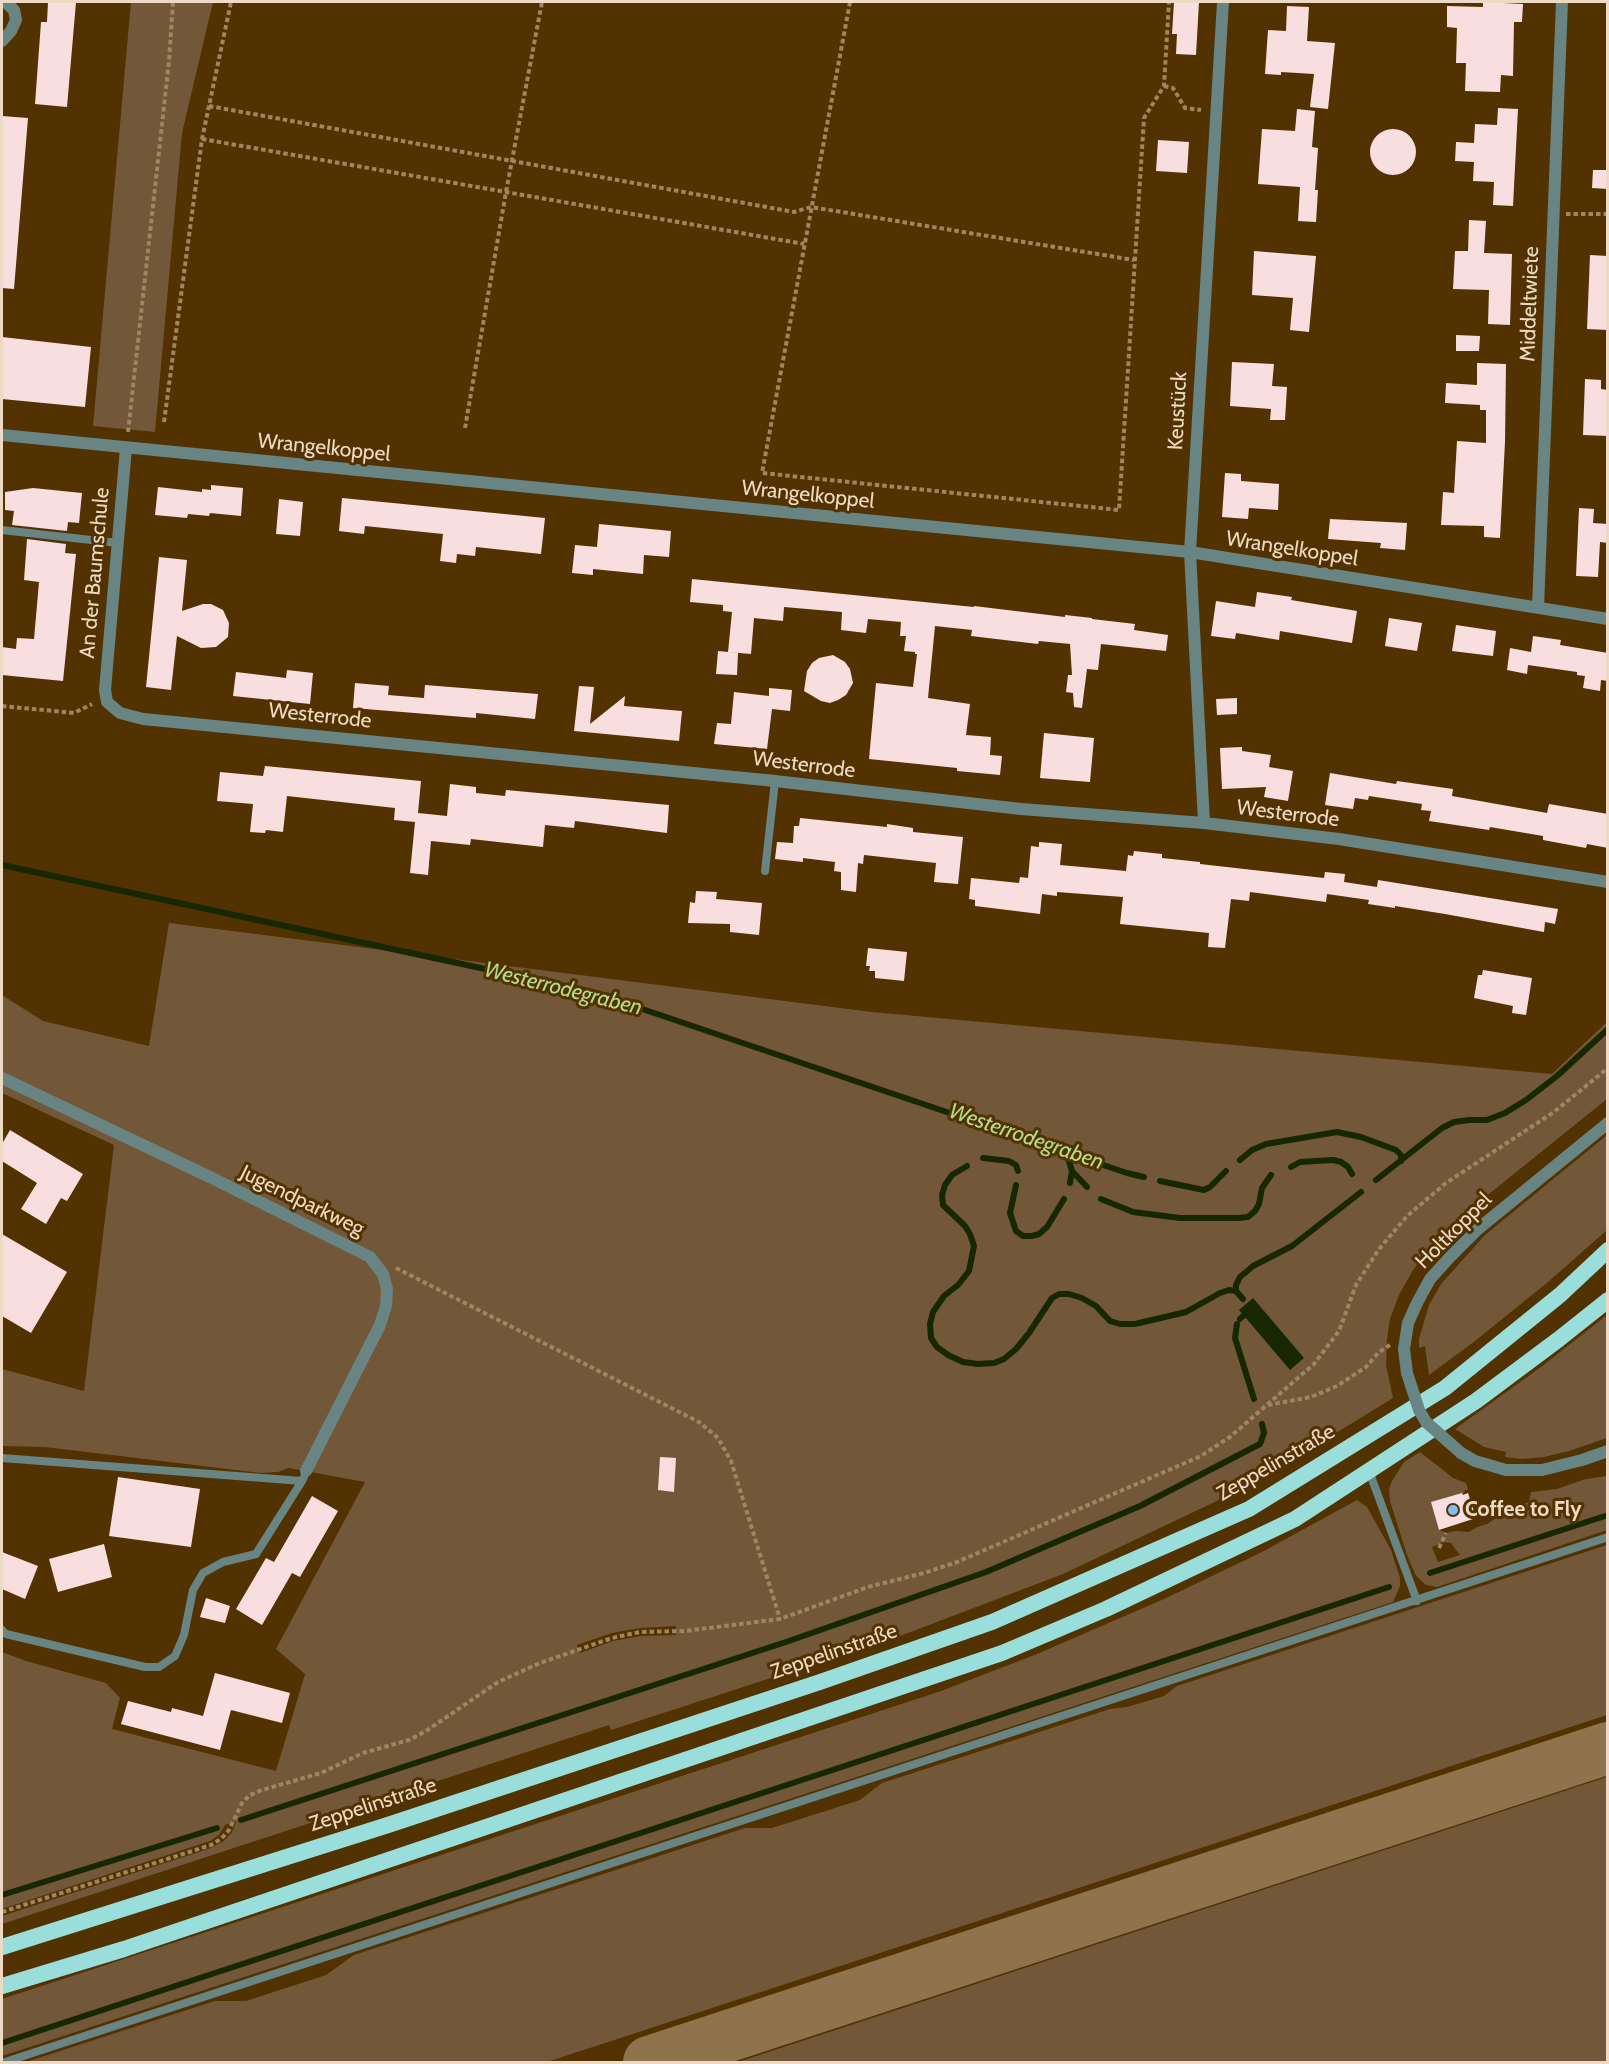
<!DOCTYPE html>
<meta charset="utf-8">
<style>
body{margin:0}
#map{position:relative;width:1609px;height:2064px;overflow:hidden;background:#523200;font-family:Cabin,sans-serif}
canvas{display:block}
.frame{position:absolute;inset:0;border:3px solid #eedac4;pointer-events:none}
</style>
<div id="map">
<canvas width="1609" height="2064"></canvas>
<div class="frame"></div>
</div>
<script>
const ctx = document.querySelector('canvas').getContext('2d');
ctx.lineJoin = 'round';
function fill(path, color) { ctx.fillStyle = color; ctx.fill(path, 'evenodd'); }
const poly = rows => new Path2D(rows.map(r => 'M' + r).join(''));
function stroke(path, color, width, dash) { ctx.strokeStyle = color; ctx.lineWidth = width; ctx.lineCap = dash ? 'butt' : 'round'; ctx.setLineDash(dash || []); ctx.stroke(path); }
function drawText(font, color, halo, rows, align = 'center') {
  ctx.font = font + ' Cabin,sans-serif'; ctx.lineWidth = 6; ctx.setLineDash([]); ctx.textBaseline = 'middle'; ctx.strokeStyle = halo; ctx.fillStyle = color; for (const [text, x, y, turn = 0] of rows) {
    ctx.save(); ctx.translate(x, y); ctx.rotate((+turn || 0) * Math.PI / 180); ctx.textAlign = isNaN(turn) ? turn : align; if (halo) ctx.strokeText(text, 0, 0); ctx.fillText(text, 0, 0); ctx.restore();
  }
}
fill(poly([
 [131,2,213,2,182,133,155,432,93,426],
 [169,923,872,1012,1552,1074,1607,1022,1607,1099,1464,1214,1436,1242,1413,1270,1399,1295,1390,1319,1387,1338,1386,1365,1393,1398,1297,1457,1221,1499,1063,1574,900,1636,611,1730,609,1725,2,1924,2,1916,211,1848,224,1841,232,1832,236,1822,225,1825,219,1835,210,1841,2,1909,2,1652,26,1661,106,1683,120,1698,112,1729,276,1771,305,1674,276,1649,365,1482,289,1468,278,1472,261,1473,45,1447,2,1446,2,1369,84,1391,114,1145,2,1093,2,995,43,1021,149,1046],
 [676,1626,676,1635,641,1636,613,1641,580,1653,577,1645,612,1633,640,1628],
 [1607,1135,1607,1230,1548,1282,1475,1341,1429,1375,1425,1346,1419,1348,1419,1339,1429,1305,1441,1284,1485,1235],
 [1607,1315,1607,1438,1569,1451,1544,1457,1522,1459,1505,1457,1506,1452,1484,1447,1455,1429,1541,1367],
 [1420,1452,1453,1478,1466,1483,1468,1489,1464,1491,1464,1493,1432,1503,1439,1530,1447,1533,1455,1531,1469,1532,1477,1527,1487,1524,1508,1510,1529,1502,1531,1492,1557,1489,1586,1479,1607,1476,1607,1530,1437,1587,1426,1585,1416,1576,1407,1555,1390,1501,1389,1489,1392,1481,1404,1462],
 [1444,1542,1451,1543,1460,1555,1438,1562,1432,1547],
 [1357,1500,1367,1507,1391,1550,1400,1578,1400,1586,1393,1602,2,2056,2,1999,941,1691,1037,1654,1164,1599,1262,1552],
 [1607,1545,1607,1715,547,2062,26,2062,215,2001,246,2001,326,1975,354,1955,745,1828,772,1828,860,1800,882,1783,1110,1709,1127,1707,1164,1696,1177,1686],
 [1607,1777,1607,2062,738,2062]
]), '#725839');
fill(poly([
 [1253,1298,1304,1358,1290,1370,1239,1310]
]), '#162702');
stroke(poly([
 [2,865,592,992,1127,1173,1144,1177],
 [1066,1152,1072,1171,1087,1187],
 [983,1158,1009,1161,1016,1165,1018,1171],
 [1240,1160,1252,1150,1266,1144,1337,1132,1361,1137,1396,1150,1401,1155,1401,1161],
 [967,1166,952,1175,945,1185,942,1195,943,1205,965,1226,970,1234,974,1246,969,1271,958,1285,944,1296,933,1312,930,1324,931,1338,937,1347,948,1355,963,1362,978,1364,994,1363,1004,1359,1016,1349,1029,1333,1052,1298,1059,1294,1069,1294,1082,1298,1096,1306,1110,1321,1120,1324,1135,1324,1186,1312,1220,1293,1229,1290,1236,1291,1243,1299],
 [1291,1167,1300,1162,1333,1160,1341,1162,1348,1167,1352,1174],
 [1376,1180,1442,1128,1454,1122,1469,1120,1487,1120,1505,1113,1526,1100,1557,1076,1608,1029],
 [1160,1181,1204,1190,1210,1187,1226,1171],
 [1070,1183,1072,1171],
 [1016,1185,1010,1213,1016,1231,1023,1236,1032,1236,1039,1234,1047,1227,1064,1199],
 [1101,1199,1133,1212,1180,1218,1238,1218,1248,1217,1255,1211,1259,1204,1262,1188,1271,1175],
 [1236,1291,1236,1285,1240,1277,1253,1266,1292,1246,1361,1192],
 [1240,1319,1244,1315],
 [1237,1324,1235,1338,1254,1399],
 [1430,1573,1608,1515],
 [241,1820,786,1642,986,1572,1140,1506,1260,1444,1264,1433,1262,1424],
 [2,1895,217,1828],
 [2,2043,1389,1587]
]), '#162702', 6);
stroke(poly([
 [649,2062,1608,1748]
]), '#8e734c', 52);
fill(poly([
 [48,2,76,2,67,107,35,104,41,22,47,22],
 [1174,2,1199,2,1196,55,1176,54,1177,34,1172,34],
 [1483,2,1523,4,1522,22,1514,22,1513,76,1501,75,1500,92,1465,91,1466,63,1456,63,1457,28,1447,27,1447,6,1483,7],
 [1287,6,1309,7,1307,41,1335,43,1328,109,1310,107,1314,74,1281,72,1281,75,1265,74,1268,30,1286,31],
 [1498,108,1518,109,1513,206,1493,205,1494,182,1473,181,1474,162,1455,161,1456,142,1474,143,1475,124,1497,125],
 [1297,109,1315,111,1312,147,1318,148,1315,190,1318,190,1316,222,1298,221,1300,187,1258,184,1262,129,1295,131],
 [2,116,28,118,14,289,2,288],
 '1370 152a23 23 0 1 1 46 0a23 23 0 1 1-46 0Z',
 [1158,140,1189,142,1187,173,1156,171],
 [1593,170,1608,170,1608,189,1592,188],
 [1469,220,1486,221,1484,253,1512,254,1510,325,1488,324,1489,290,1453,289,1455,251,1468,251],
 [1254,251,1316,256,1309,332,1290,330,1293,298,1252,295],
 [1590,255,1608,256,1608,330,1587,329],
 [1456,335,1480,336,1479,351,1456,351],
 [2,337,91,347,85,407,2,399],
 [1232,362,1274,364,1272,386,1287,387,1285,420,1270,420,1271,409,1230,406],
 [1477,363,1506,364,1505,442,1500,538,1484,537,1484,526,1441,525,1443,492,1454,493,1457,441,1486,443,1486,410,1480,410,1480,405,1445,403,1446,383,1477,385],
 [1585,379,1601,380,1601,389,1608,390,1608,436,1583,435],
 [1225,473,1241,474,1241,481,1279,484,1278,510,1249,508,1248,519,1222,517],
 [211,485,243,488,241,516,210,513,209,516,188,514,187,518,155,515,158,487,202,492,202,489,211,490],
 [33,488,82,493,79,523,68,522,67,531,12,525,14,511,5,510,5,492],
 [342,498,545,518,541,554,476,547,475,556,457,554,456,563,440,561,443,534,365,526,364,534,339,531],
 [279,499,303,502,300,536,276,534],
 [1579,508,1594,509,1593,523,1608,524,1608,543,1600,542,1598,577,1576,576],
 [1330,519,1407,523,1405,550,1380,548,1381,543,1328,539],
 [599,524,671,531,669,557,644,555,643,574,593,569,593,575,572,573,575,545,597,547],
 [27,539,66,544,65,553,76,554,63,681,2,675,2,647,16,649,17,638,34,639,39,582,24,580],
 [159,557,187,560,182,611,203,604,211,604,223,610,229,623,228,637,216,647,201,648,177,636,171,690,146,687],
 [692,579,974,607,974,606,1065,617,1065,615,1092,618,1092,619,1135,624,1134,630,1168,635,1166,651,1101,644,1098,670,1087,669,1082,708,1074,707,1073,693,1066,692,1068,675,1072,675,1070,644,1039,641,1038,644,971,636,972,630,935,626,928,698,970,704,966,735,991,737,990,755,1002,756,1000,775,957,771,957,768,869,759,876,683,913,687,917,654,915,654,915,652,904,651,906,636,900,636,901,622,868,619,866,633,841,630,842,612,784,607,783,621,754,618,751,654,728,652,732,612,723,611,723,605,690,602],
 [1257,592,1292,597,1291,600,1357,611,1352,643,1280,631,1279,640,1236,633,1235,639,1211,636,1216,601,1255,607],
 [1389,618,1422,623,1417,651,1385,646],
 [1456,625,1496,631,1493,656,1452,651],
 [1533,636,1561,640,1560,645,1608,653,1608,681,1601,680,1600,691,1583,688,1585,676,1577,675,1577,672,1528,665,1527,674,1507,670,1510,648,1531,652],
 [718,651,738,653,737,675,716,674],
 [833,655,845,662,850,669,853,683,846,695,838,700,830,703,821,701,804,691,807,671,812,663,819,658],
 [287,670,313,673,310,704,233,696,236,672,286,678],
 [355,683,389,686,388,695,424,698,425,685,538,694,535,719,476,713,476,718,353,708],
 [579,686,594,687,590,724,625,696,624,706,682,711,679,741,574,731],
 [769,688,792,690,790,711,772,709,767,749,714,744,717,723,731,724,734,692,769,696],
 [1237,698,1237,714,1217,715,1216,699],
 [1044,733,1094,738,1090,782,1040,778],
 [1242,747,1242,751,1271,755,1269,767,1293,771,1288,801,1264,797,1266,787,1222,789,1220,748],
 [265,766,421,781,418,813,447,816,450,784,476,787,476,793,505,796,506,790,669,805,667,833,575,821,574,828,545,825,543,847,471,839,470,845,431,841,428,875,410,873,415,822,394,820,395,808,287,796,283,832,266,830,265,833,250,832,253,804,217,801,220,772,263,776],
 [1330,773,1396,784,1397,781,1453,789,1452,796,1547,813,1549,804,1608,814,1608,848,1587,844,1586,848,1543,840,1543,836,1490,827,1489,830,1429,821,1431,811,1421,810,1422,804,1369,796,1368,800,1355,798,1353,809,1325,805],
 [800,818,887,827,887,824,913,828,913,832,963,837,958,884,934,882,936,863,864,855,863,864,858,863,856,892,841,890,841,872,834,871,835,862,803,858,803,862,775,859,777,842,793,843,794,826,799,826],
 [1039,842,1062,844,1060,865,1126,871,1128,855,1133,856,1134,851,1162,854,1162,858,1200,862,1200,864,1324,878,1325,872,1345,874,1344,882,1377,887,1378,880,1558,909,1555,924,1545,922,1544,932,1445,914,1395,906,1395,908,1368,904,1369,900,1327,894,1326,902,1250,892,1249,901,1231,899,1225,948,1208,947,1209,933,1120,924,1123,897,1057,892,1057,896,1042,894,1040,914,975,906,975,900,969,899,971,878,1019,883,1020,877,1028,878,1031,846,1039,847],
 [696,891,717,892,716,899,762,903,759,935,730,932,730,924,688,923,690,902,695,903],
 [868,948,907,952,904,981,875,978,875,971,869,971,870,966,866,966],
 [1483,970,1532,978,1526,1015,1512,1013,1513,1006,1474,998,1478,975,1482,975],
 [10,1130,83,1174,67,1201,61,1198,46,1224,21,1209,37,1183,2,1161,2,1144],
 [2,1234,67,1272,31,1333,2,1316],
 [660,1457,676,1458,674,1492,658,1490],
 [118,1477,200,1489,191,1547,109,1536],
 [1462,1493,1463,1495,1468,1493,1476,1518,1439,1530,1431,1502],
 [312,1496,338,1511,300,1577,292,1573,262,1625,236,1609,266,1558,274,1562],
 [104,1544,112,1577,58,1592,49,1559],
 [2,1552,38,1566,25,1599,2,1589],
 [206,1598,230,1606,225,1623,200,1617],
 [215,1673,290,1693,282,1723,231,1710,220,1750,121,1724,128,1701,171,1712,172,1708,203,1716]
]), '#f9dee0');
stroke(poly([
 [850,2,762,473,1119,510,1144,118,1164,86,1169,2],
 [1164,86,1173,88,1185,108,1201,110],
 [209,106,794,212,811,207,1134,260],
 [202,139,804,244],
 [1566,214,1608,214],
 [164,422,202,139,231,2],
 [465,428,506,192,542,2],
 [128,432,169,61,173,2],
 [2,706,74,713,92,704],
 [396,1268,699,1422,718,1438,731,1461,780,1619],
 [1268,1405,1311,1397,1337,1386,1366,1367,1379,1352,1390,1345],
 [1439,1548,1446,1533],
 [2,1912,211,1845,221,1839,229,1830,242,1803,250,1795,262,1790,321,1773,363,1753,409,1740,426,1731,498,1682,540,1663,612,1638,640,1632,685,1631,780,1619,868,1587,924,1573,957,1562,1201,1456,1230,1437,1314,1364,1339,1331,1356,1285,1379,1249,1407,1216,1446,1183,1554,1112,1608,1068]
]), '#a08561', 4, [4.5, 3]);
stroke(poly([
 [2,530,118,543],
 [765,871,775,781],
 [2,1458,302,1481,304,1477],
 [1369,1471,1417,1601],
 [2,1630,6,1634,145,1667,159,1667,175,1656,184,1635,193,1590,203,1573,223,1562,256,1554,302,1481],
 [5,2062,1608,1537]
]), '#688583', 8);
stroke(poly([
 [2,41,11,31,16,20,14,10,5,2],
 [2,435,1190,552,1608,619],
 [126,448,105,690,107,702,120,713,143,719,775,781,1021,809,1204,823,1339,839,1608,882],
 [1538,607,1562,2],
 [1204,823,1190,552,1223,2],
 [2,1078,214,1179,370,1257,383,1274,387,1289,386,1306,380,1325,306,1471],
 [1404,1349,1408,1323,1417,1303,1430,1279,1451,1256,1478,1229,1608,1123],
 [1461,1453,1475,1461,1506,1470,1542,1470,1582,1460,1608,1451]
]), '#688583', 12);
stroke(poly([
 [2,1947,388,1825,820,1682,992,1622,1249,1509,1445,1388,1560,1295,1608,1250],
 [2,1986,124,1949,1002,1653,1106,1609,1295,1519,1476,1401,1559,1339,1608,1300]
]), '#99deda', 16);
stroke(poly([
 [1404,1349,1407,1373,1419,1410,1426,1422,1461,1453]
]), '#688583', 12);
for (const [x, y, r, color] of [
 [1453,1510,6,"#82bcfa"]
]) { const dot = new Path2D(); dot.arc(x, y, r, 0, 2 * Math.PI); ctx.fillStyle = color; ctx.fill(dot); stroke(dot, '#523200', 2); }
drawText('21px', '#eedac4', '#523200', [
 ["Middeltwiete",1530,304,-88],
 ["Keustück",1178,411,-87],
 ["Wrangelkoppel",324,448,6],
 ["Wrangelkoppel",808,495,6],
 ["Wrangelkoppel",1292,549,9],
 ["An der Baumschule",95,573,-85],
 ["Westerrode",320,716,6],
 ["Westerrode",804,765,7],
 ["Westerrode",1288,814,7],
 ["Jugendparkweg",302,1201,26],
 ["Holtkoppel",1454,1231,-45],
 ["Zeppelinstraße",1276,1463,-30],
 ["Zeppelinstraße",834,1652,-19],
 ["Zeppelinstraße",373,1805,-18]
]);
drawText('bold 21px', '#eedac4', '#523200', [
 ["Coffee to Fly",1465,1510]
], 'left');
drawText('italic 22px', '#b2db8e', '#523200', [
 ["Westerrodegraben",563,989,14],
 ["Westerrodegraben",1026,1137,19]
]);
</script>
